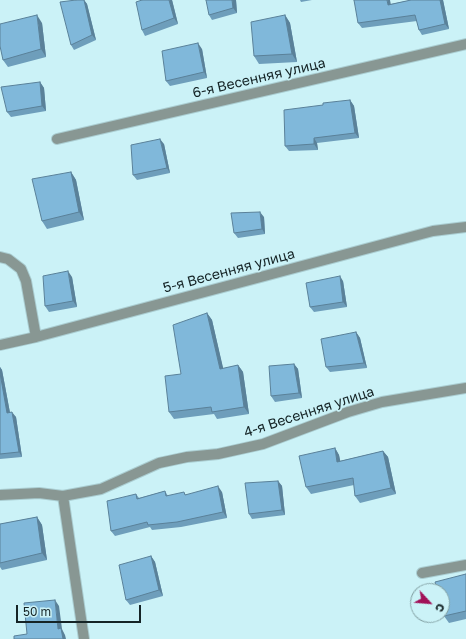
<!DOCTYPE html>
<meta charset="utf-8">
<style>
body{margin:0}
#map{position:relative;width:466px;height:639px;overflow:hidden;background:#cbf2f7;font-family:"Golos Text",sans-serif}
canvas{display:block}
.north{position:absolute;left:410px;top:583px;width:40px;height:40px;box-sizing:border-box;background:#cbf2f7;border:1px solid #82a0a3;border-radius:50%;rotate:116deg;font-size:11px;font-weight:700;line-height:16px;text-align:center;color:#152426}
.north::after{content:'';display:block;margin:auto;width:14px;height:18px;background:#a11158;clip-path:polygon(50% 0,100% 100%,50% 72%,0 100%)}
.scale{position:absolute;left:16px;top:605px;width:125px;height:18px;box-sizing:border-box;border:2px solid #152426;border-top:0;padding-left:5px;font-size:12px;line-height:14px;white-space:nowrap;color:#152426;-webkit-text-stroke:3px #cbf2f7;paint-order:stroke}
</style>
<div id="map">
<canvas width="466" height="639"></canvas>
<div class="north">С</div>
<div class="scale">50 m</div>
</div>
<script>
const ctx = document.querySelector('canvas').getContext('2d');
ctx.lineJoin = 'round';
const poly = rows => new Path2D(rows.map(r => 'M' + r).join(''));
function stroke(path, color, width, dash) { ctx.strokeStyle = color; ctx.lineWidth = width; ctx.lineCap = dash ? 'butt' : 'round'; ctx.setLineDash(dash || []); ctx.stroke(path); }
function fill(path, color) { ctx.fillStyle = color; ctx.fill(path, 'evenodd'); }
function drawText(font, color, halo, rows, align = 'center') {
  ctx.font = font + ' "Golos Text",sans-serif'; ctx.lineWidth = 3.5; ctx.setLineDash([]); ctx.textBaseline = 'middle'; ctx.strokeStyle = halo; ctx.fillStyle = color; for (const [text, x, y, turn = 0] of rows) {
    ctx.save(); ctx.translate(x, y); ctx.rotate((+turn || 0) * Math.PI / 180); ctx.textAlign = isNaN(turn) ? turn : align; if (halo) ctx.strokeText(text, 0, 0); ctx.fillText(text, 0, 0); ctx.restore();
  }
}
const street = poly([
 [57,139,466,44],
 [0,257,8,259,21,269,26,281,36,337],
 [0,345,36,337,433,231,466,227],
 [0,495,39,493,63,496,101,489,159,463,187,457,218,454,263,444,348,412,382,402,466,388],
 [63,496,84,639],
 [422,573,466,565]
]);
stroke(street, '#aacdd1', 12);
stroke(street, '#889793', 10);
fill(poly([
 [76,0,84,0,87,4,96,40,74,50,71,45],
 [172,0,178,24,145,36,142,30],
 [236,0,237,13,212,20,209,15],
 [300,0,312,0,301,2],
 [411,0,443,0,449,29,422,35,419,30,417,21,362,28,358,23,391,4],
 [285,15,290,23,297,62,259,64,254,56],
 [42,23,46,57,8,67,3,60],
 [202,49,207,78,170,86,166,81],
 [40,82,44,88,46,111,11,117,7,112],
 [350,100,354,106,359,138,317,143,318,150,289,151,285,146],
 [164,144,170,173,137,180,133,175],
 [71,172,76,180,84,220,47,229,42,221],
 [264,217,265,234,238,238,234,233],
 [72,277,77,307,49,312,45,306],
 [343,281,347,307,314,312,310,307],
 [207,313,212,320,223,369,238,365,243,372,249,414,217,419,214,414,174,419,169,412,181,374],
 [356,332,360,338,367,368,330,372,326,367],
 [294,364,298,369,302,398,275,402,271,396],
 [0,367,2,370,10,413,16,417,22,457,0,459],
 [335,448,339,455,340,461,383,451,388,457,396,494,360,503,355,496,354,485,311,494,306,487],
 [278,481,282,486,285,515,252,519,249,514],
 [165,491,168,496,222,492,227,518,181,527,152,530,150,527,115,536,111,531,136,494,139,498],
 [37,517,42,525,47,560,2,570,0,567,0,524],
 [151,556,155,562,163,596,130,605,126,600],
 [466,574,466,619,449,623,444,616]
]), '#6e9ebb');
fill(poly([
 [84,0,87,4,96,40,92,35],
 [169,0,172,0,178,24,174,18],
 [232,0,236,0,237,13,233,8],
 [387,0,390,0,392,10,388,5],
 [440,0,443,0,449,29,445,24],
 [37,15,42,23,46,57,41,49],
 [285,15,290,23,297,62,292,54],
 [198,43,202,49,207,78,204,72],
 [40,82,44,88,46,111,42,106],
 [350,100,354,106,359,138,355,133],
 [314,138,317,143,318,150,314,144],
 [160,139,164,144,170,173,167,168],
 [71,172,76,180,84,220,79,212],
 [260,212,264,217,265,234,262,229],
 [68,271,72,277,77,307,73,301],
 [340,276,343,281,347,307,343,302],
 [207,313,212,320,225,376,220,369],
 [356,332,360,338,367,368,364,363],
 [294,364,298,369,302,398,299,393],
 [238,365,243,372,249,414,244,407],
 [0,367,2,370,11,418,7,413,0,373],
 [12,412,16,417,22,457,19,452],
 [335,448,339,455,342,469,337,462],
 [383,451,388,457,396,494,391,488],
 [278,481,282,486,285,515,282,510],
 [218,486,222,492,227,518,223,512],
 [37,517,42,525,47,560,42,553],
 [151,556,155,562,163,596,159,590],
 [55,600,59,606,62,629,65,635,66,639,63,639,58,629]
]), '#5a8199');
const building = poly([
 [76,0,84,0,92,35,71,45,60,2,76,0],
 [142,0,169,0,174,18,142,30,136,2,142,0],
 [206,0,232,0,233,8,209,15,206,0],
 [354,0,387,0,388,5,411,0,440,0,445,24,419,30,415,15,358,23,354,0],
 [37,15,41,49,3,60,0,46,0,24,37,15],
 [285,15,292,54,254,56,251,22,285,15],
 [198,43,204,72,166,81,162,51,198,43],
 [40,82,42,106,7,112,1,87,40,82],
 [350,100,355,133,314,138,314,144,285,146,284,110,323,105,323,103,350,100],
 [160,139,167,168,133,175,131,145,160,139],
 [71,172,79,212,42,221,32,179,71,172],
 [260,212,262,229,234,233,231,213,260,212],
 [68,271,73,301,45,306,43,276,68,271],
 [340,276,343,302,310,307,306,283,340,276],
 [207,313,220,369,238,365,244,407,212,412,211,407,169,412,165,376,181,374,173,325,207,313],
 [356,332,364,363,326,367,321,339,356,332],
 [294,364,299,393,271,396,269,366,294,364],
 [0,373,7,413,12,412,19,452,0,454,0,373],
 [335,448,337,462,383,451,391,488,355,496,353,478,306,487,299,456,335,448],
 [278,481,282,510,249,514,245,483,278,481],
 [218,486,223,512,177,522,148,525,147,522,111,531,107,501,136,494,137,499,165,491,166,496,184,492,185,495,218,486],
 [37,517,42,553,0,563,0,524,37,517],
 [151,556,159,590,126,600,119,565,151,556],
 [466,574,466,611,444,616,442,608,442,591,438,591,435,582,466,574],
 [55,600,58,629,61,628,63,639,14,639,14,636,27,634,24,603,55,600]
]);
fill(building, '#80b8da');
stroke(building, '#5a8199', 1);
drawText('14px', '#152426', '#cbf2f7', [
 ["6-я Весенняя улица",259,78,-13],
 ["5-я Весенняя улица",229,271,-15],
 ["4-я Весенняя улица",309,412,-18]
]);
</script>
